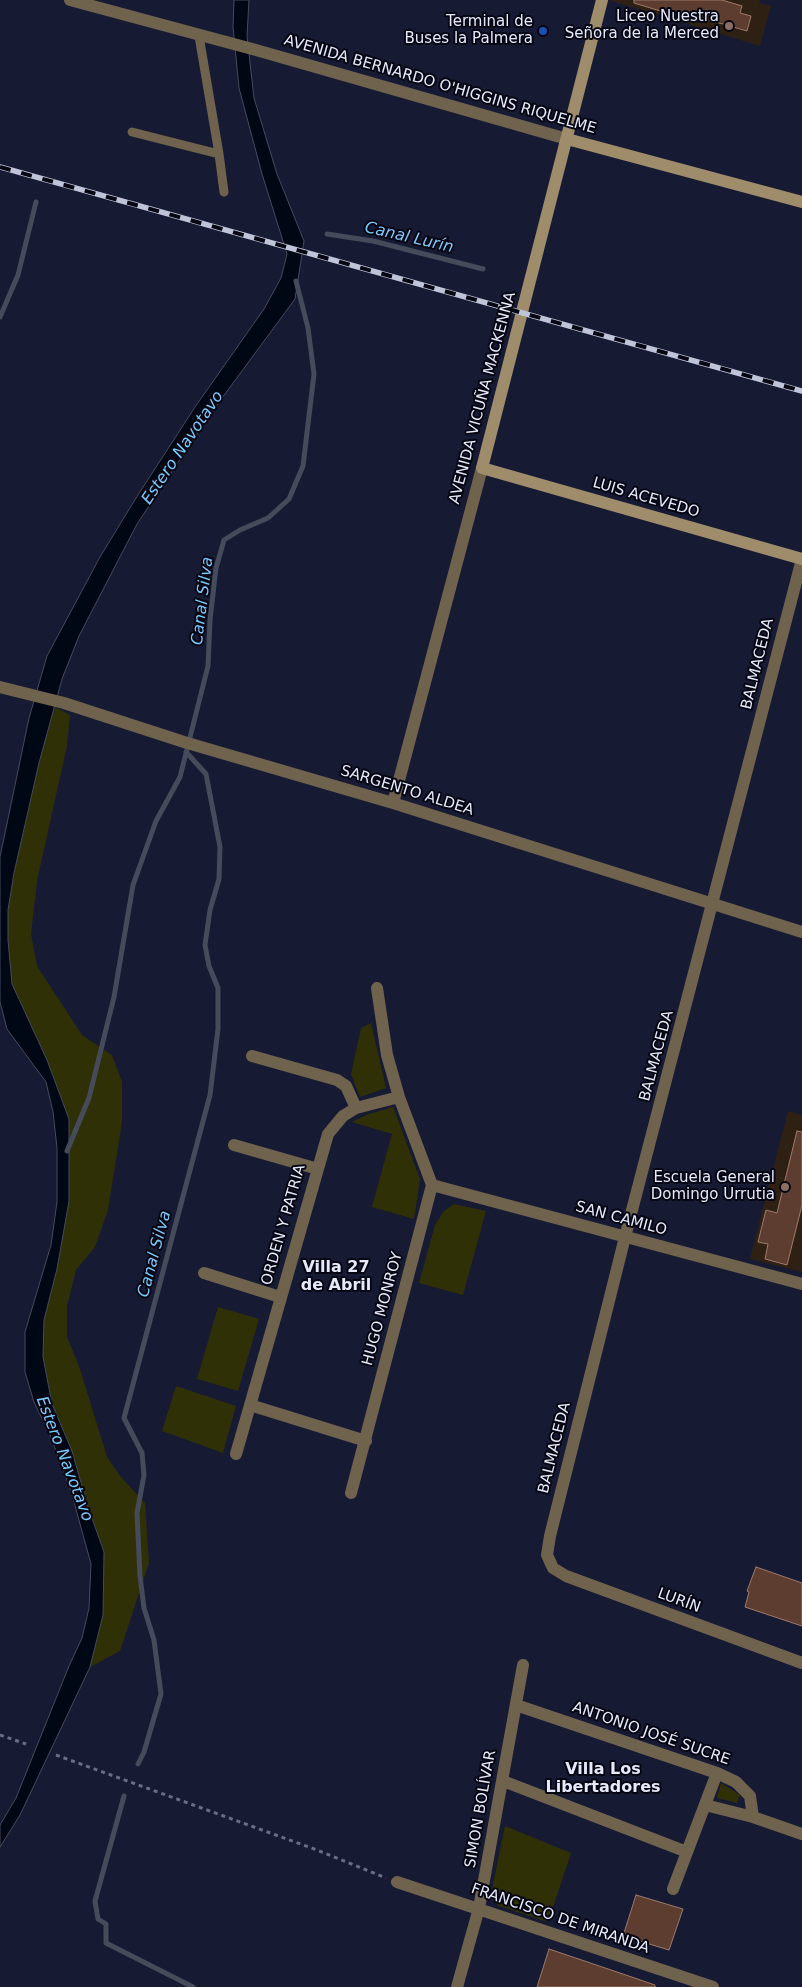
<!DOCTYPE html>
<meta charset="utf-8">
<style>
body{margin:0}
canvas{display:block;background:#161a33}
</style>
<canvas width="802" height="1987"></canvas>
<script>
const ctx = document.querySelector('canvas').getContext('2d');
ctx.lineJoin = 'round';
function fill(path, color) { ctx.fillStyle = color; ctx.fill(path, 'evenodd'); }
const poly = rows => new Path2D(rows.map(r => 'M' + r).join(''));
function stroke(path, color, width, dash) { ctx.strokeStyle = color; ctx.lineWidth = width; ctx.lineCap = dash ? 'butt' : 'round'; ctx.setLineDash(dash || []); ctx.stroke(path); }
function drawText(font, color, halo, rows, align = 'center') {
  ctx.font = font + ' "DejaVu Sans",sans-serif'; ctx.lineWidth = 4; ctx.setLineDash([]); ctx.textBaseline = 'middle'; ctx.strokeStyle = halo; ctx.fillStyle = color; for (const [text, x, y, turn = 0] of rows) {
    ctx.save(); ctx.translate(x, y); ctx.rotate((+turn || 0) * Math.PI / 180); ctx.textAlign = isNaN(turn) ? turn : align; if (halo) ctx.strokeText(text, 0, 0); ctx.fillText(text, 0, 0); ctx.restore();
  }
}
fill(poly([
 [609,0,760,0,759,3,771,6,760,46],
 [788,1111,802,1115,802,1272,750,1259]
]), '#2e2114');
fill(poly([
 [55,707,70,715,67,746,37,881,31,934,37,966,82,1035,112,1055,122,1082,122,1122,108,1210,95,1247,76,1270,67,1306,67,1337,80,1369,107,1457,120,1476,145,1503,149,1563,120,1651,90,1667,103,1615,104,1552,88,1507,72,1451,52,1404,43,1357,44,1320,57,1269,69,1201,69,1119,47,1060,12,984,8,940,8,910,14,873,39,763],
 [371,1023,386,1088,360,1097,351,1074,361,1028],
 [393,1107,420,1179,414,1219,372,1207,392,1134,352,1122,366,1115],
 [454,1204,486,1211,463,1295,419,1283,435,1225,444,1211],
 [218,1307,259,1319,238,1391,197,1379],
 [176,1386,236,1406,223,1453,162,1431],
 [721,1783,740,1795,737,1803,717,1798],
 [505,1826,571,1853,548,1922,499,1906,493,1901,491,1894]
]), '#2f3006');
const water = poly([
 [234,0,249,0,247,36,254,98,277,174,304,241,295,299,211,413,137,524,79,636,62,679,39,763,14,873,8,910,8,940,12,984,47,1060,69,1119,69,1201,57,1269,44,1320,43,1357,52,1404,72,1451,88,1507,104,1552,103,1615,90,1667,20,1815,0,1847,0,1825,16,1798,69,1666,82,1638,89,1608,91,1564,71,1491,50,1435,34,1402,25,1372,25,1332,51,1245,57,1202,57,1148,53,1112,46,1082,7,1029,0,1002,0,857,29,718,47,656,100,557,136,498,195,407,264,309,281,278,287,254,262,174,239,88,233,27,234,0]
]);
fill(water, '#000715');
stroke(water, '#454b5a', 1);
stroke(poly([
 [327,234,373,241,483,269],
 [0,317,18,275,36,202],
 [67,1151,89,1098,114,997,133,885,156,821,180,777,208,666,210,620,216,568,224,540,240,530,268,518,289,499,303,466,314,374,308,328,296,281],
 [138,1764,144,1752,161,1694,154,1640,144,1608,140,1576,137,1513,144,1475,142,1453,124,1418,210,1095,218,1029,218,988,209,966,205,945,210,910,219,879,220,847,206,774,186,752],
 [124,1796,95,1901,98,1919,106,1924,106,1943,193,1987]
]), '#454b5a', 5);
const building = poly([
 [634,0,722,0,742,6,740,13,751,16,747,31,678,11,677,16,634,3,634,0],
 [797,1131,802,1132,802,1205,787,1265,765,1259,768,1244,758,1242,766,1210,777,1213,797,1131],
 [756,1567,802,1583,802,1626,745,1607,749,1592,747,1591,756,1567],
 [636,1895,683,1909,669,1950,623,1936,636,1895],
 [549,1949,617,1972,655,1985,655,1987,537,1987,549,1949]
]);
fill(building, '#5c3d2f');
stroke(building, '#9e7b6b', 1);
stroke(poly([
 [0,1735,26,1744],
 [56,1755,317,1850,386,1878]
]), '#6a6e84', 3, [4, 4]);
stroke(poly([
 [132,132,219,154,199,36],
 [219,154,224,192]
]), '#6f634e', 9);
stroke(poly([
 [802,559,625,1237,550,1536,547,1555,553,1568,566,1576,802,1663],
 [377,988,387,1055,399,1097,432,1185],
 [252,1056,337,1080,346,1086,356,1108],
 [234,1145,318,1169],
 [432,1185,802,1284],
 [204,1273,280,1297],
 [250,1405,366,1441],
 [236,1454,328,1134,343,1116,356,1108,399,1097],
 [351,1493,432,1185],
 [516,1705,717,1773,736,1782,750,1796,753,1817],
 [503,1781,687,1852],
 [705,1805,753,1817,802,1834],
 [397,1882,713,1987],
 [673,1889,717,1773],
 [457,1987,479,1908,523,1665]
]), '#6f634e', 12);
stroke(poly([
 [70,0,256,50,567,139],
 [0,687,64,703,184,742,393,803,802,932],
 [393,803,482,468]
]), '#6f634e', 12);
stroke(poly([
 [602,0,482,468,802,559],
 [567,139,802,202]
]), '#9e8c6a', 12);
const rail = poly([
 [0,167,802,391]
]);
stroke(rail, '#c0c4d8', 5.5);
stroke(rail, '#050611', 4, [11]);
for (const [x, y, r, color] of [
 [729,26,5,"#8d6e63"],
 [543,31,5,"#1a4fb4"],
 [785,1187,5,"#8d6e63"]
]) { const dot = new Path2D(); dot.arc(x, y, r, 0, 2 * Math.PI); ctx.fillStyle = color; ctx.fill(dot); stroke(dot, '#050611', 2); }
drawText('15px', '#e5e9fb', '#050611', [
 ["Liceo Nuestra",719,17],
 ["Señora de la Merced",719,34],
 ["Terminal de",533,22],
 ["Buses la Palmera",533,39],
 ["Escuela General",775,1178],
 ["Domingo Urrutia",775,1195]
], 'right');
drawText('15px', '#e5e9fb', '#050611', [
 ["AVENIDA BERNARDO O'HIGGINS RIQUELME",440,85,16],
 ["AVENIDA VICUÑA MACKENNA",483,398,-75],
 ["LUIS ACEVEDO",646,498,16],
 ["BALMACEDA",758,664,-76],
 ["SARGENTO ALDEA",407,791,17],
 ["BALMACEDA",657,1056,-75],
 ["SAN CAMILO",621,1219,15],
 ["ORDEN Y PATRIA",284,1225,-74],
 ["HUGO MONROY",383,1309,-75],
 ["BALMACEDA",555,1448,-76],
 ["LURÍN",679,1601,20],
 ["ANTONIO JOSÉ SUCRE",651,1734,19],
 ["SIMON BOLÍVAR",481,1809,-80],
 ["FRANCISCO DE MIRANDA",560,1919,19]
]);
drawText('italic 16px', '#79c9fd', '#050611', [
 ["Canal Lurín",409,238,13],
 ["Estero Navotavo",183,448,-56],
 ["Canal Silva",203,601,-83],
 ["Canal Silva",155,1254,-75],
 ["Estero Navotavo",64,1459,69]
]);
drawText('bold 16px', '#e5e9fb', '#050611', [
 ["Villa 27",336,1268],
 ["de Abril",336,1286],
 ["Villa Los",603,1770],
 ["Libertadores",603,1788]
]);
</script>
